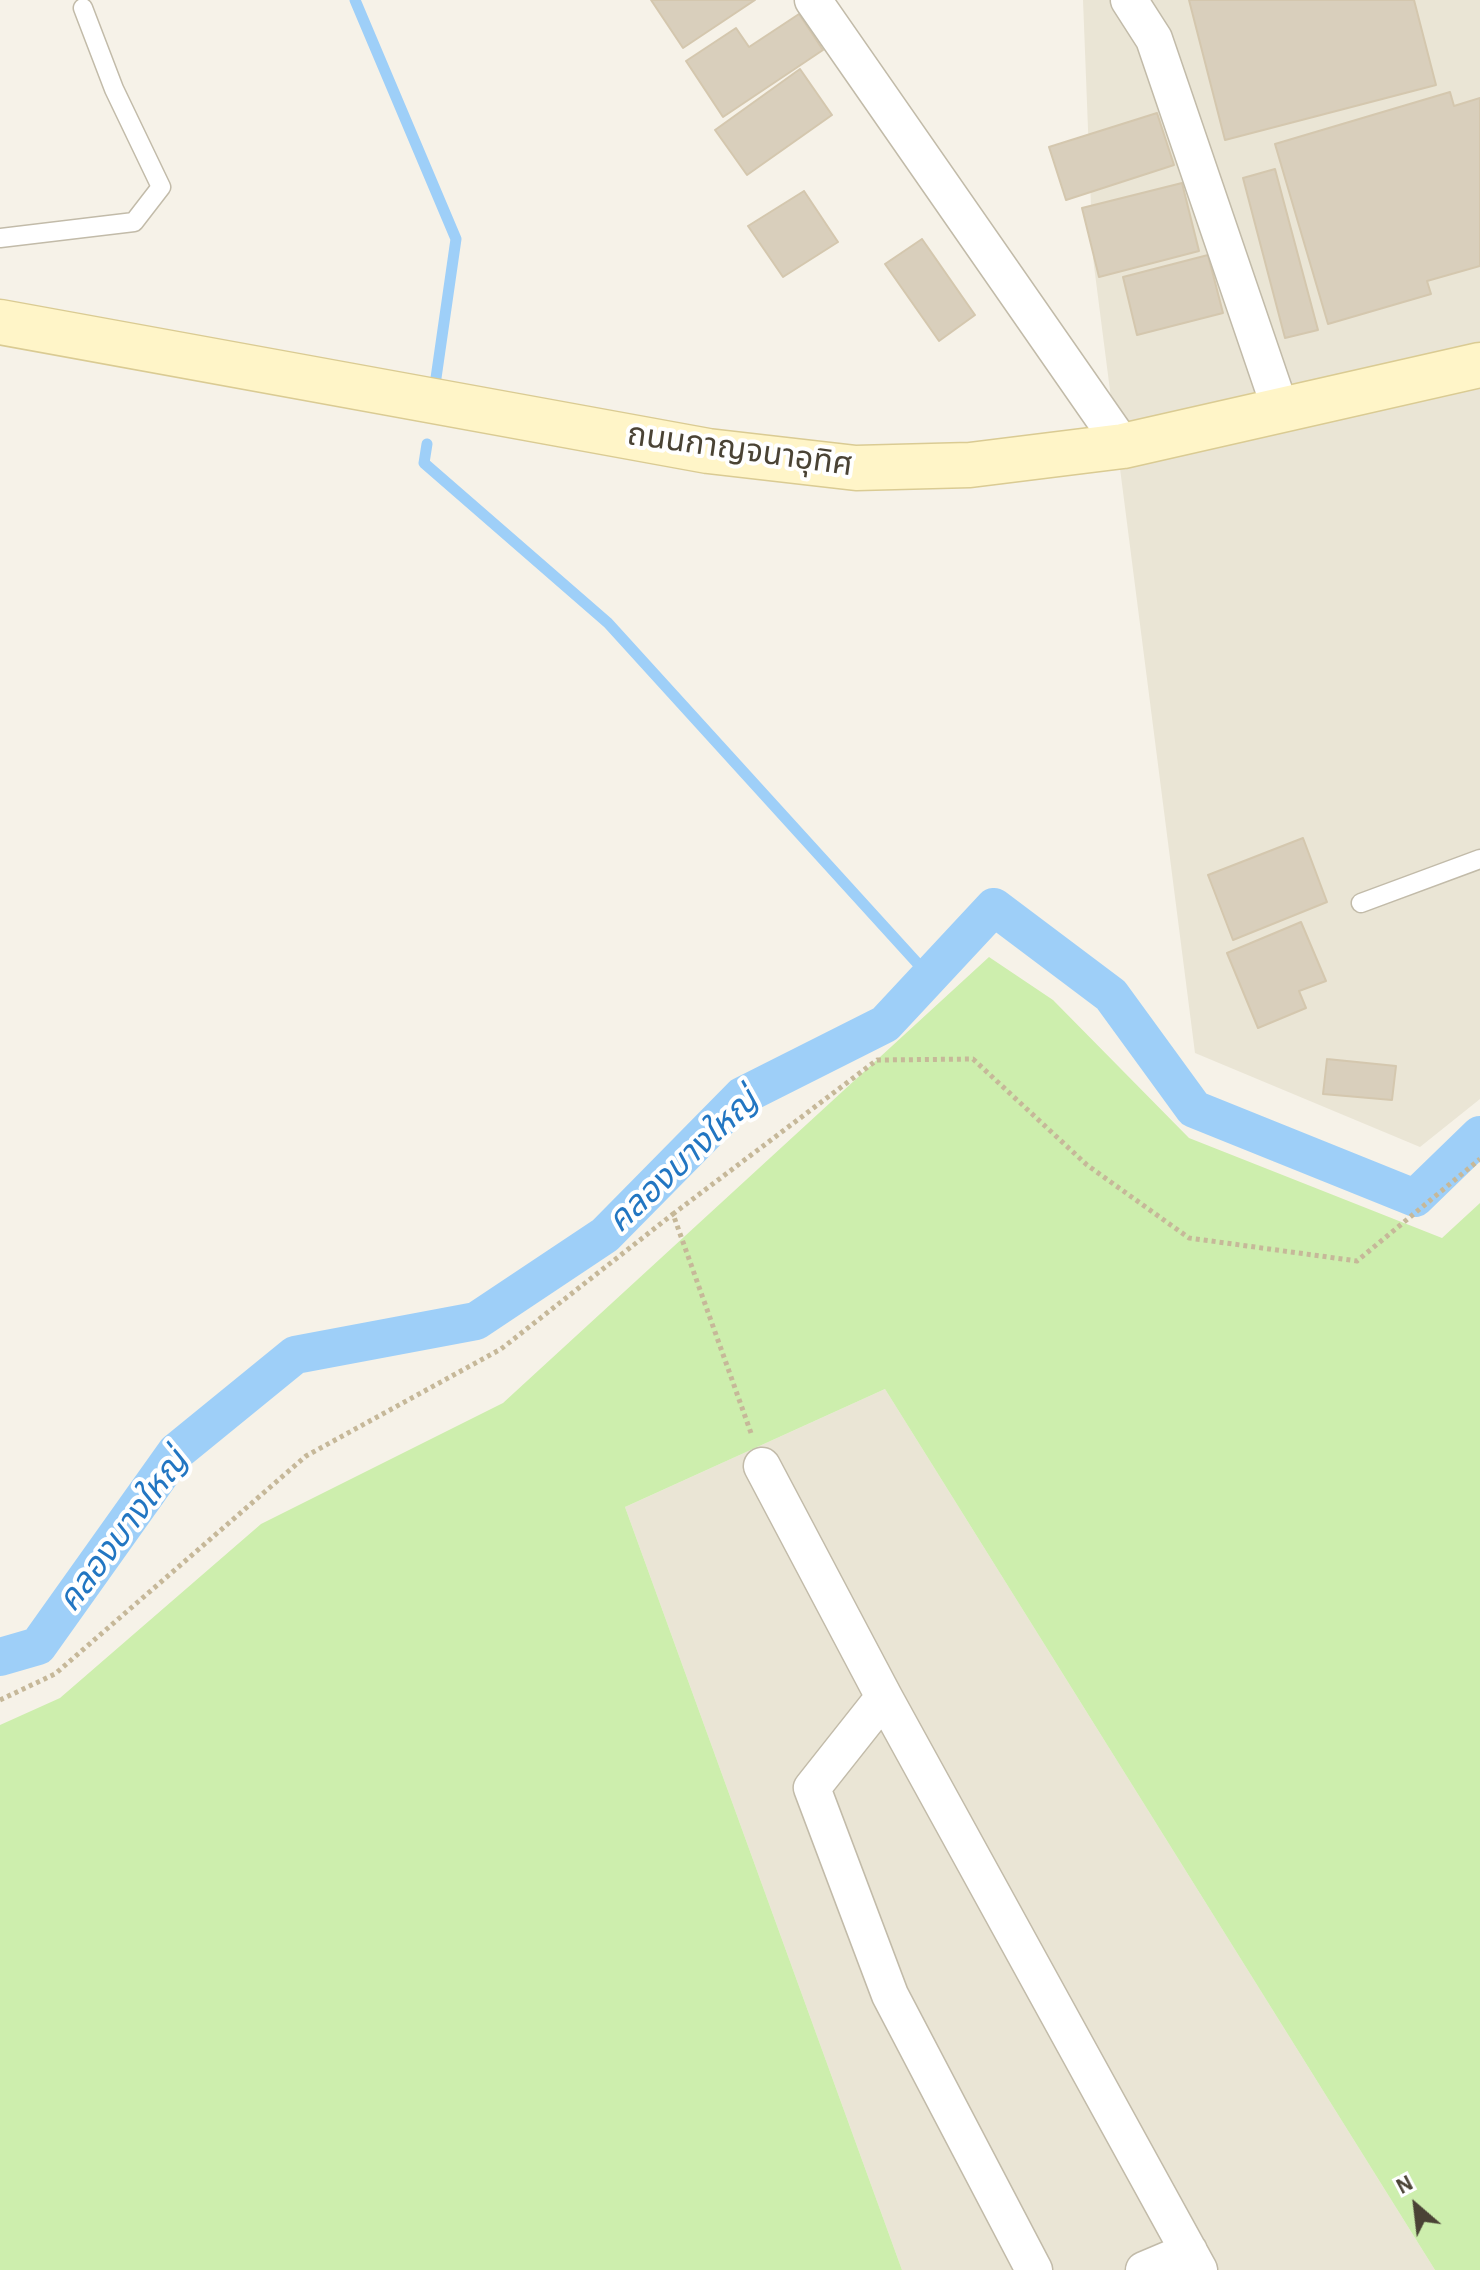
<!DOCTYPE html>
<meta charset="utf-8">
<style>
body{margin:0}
#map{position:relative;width:1480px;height:2270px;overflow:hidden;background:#f6f2e8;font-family:"Alegreya Sans",sans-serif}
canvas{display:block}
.north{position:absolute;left:1376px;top:2166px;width:80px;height:80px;-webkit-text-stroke:6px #fff;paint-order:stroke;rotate:332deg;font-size:22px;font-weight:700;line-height:32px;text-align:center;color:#4a4335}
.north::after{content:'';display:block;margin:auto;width:28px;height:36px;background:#4a4335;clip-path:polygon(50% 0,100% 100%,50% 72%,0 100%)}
</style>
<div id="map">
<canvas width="1480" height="2270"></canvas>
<div class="north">N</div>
</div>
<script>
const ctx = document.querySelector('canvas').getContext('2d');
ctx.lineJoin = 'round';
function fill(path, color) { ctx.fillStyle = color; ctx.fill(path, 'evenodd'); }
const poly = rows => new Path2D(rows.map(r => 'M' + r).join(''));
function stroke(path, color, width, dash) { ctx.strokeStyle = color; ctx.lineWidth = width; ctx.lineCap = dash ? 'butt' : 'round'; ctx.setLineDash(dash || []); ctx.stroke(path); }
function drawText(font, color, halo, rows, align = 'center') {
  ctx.font = font + ' "Alegreya Sans","Noto Sans Thai",sans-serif'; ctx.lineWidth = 8; ctx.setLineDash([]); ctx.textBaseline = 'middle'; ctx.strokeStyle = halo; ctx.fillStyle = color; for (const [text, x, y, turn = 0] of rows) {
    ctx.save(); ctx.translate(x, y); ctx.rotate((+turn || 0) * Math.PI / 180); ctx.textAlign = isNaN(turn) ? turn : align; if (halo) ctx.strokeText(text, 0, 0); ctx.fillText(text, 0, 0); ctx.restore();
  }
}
fill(poly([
 [1083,0,1480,0,1480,1099,1420,1147,1195,1053,1093,258],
 [885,1389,1435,2270,902,2270,625,1507]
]), '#eae5d5');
fill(poly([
 [989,957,1053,1000,1189,1138,1442,1238,1480,1203,1480,2270,1435,2270,885,1389,625,1507,902,2270,0,2270,0,1725,60,1698,261,1524,503,1403]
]), '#cdeead');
stroke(poly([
 [355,0,456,239,436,378],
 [427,444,424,463,608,623,929,976]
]), '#9ecff8', 11);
stroke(poly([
 [0,1657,38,1646,176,1452,295,1355,476,1321,605,1235,742,1096,885,1024,994,907,1111,995,1194,1109,1415,1198,1480,1135]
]), '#9ecff8', 38);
const building = poly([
 [651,0,755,0,683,48,651,0],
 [1189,0,1414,0,1436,85,1225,140,1189,0],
 [799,14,823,50,723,117,686,61,736,28,749,47,799,14],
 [800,69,832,115,747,175,715,130,800,69],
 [1450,92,1454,106,1480,98,1480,266,1427,281,1431,294,1328,324,1275,144,1450,92],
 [1157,113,1174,165,1066,200,1049,147,1157,113],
 [1275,169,1318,330,1285,338,1243,178,1275,169],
 [1182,183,1199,251,1099,277,1082,208,1182,183],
 [804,191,838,242,783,277,748,226,804,191],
 [922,239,975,315,939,341,885,264,922,239],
 [1208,255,1223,313,1137,335,1123,277,1208,255],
 [1303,838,1327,902,1233,940,1208,875,1303,838],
 [1301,922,1326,981,1299,991,1306,1008,1258,1028,1227,953,1301,922],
 [1327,1059,1396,1066,1392,1100,1323,1094,1327,1059]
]);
fill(building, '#d9cfbc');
stroke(building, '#d4c7ae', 2);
const lane = poly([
 [0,238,134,222,161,187,114,89,83,8],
 [1361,903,1480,859]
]);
const street = poly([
 [813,0,1123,446],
 [1129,0,1154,39,1281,411],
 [762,1466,884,1697,1199,2270],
 [884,1697,812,1788,890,1995,1034,2270],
 [1144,2270,1189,2251]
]);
const secondary = poly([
 [0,322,708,451,856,468,970,465,1123,446,1480,365]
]);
stroke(lane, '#c2bba9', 21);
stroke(street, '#c2bba9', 39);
stroke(secondary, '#dacb93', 47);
stroke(poly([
 [751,1433,673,1214,877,1060,973,1059,1087,1165,1189,1238,1357,1261,1480,1159],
 [0,1700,55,1674,306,1456,501,1349,673,1214]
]), '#c6b899', 5, [4, 4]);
stroke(lane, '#fff', 18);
stroke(street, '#fff', 36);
stroke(secondary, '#fff5c8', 44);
drawText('32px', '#4a4335', '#fff', [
 ["ถนนกาญจนาอุทิศ",740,450,8]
]);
drawText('italic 34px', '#2276c2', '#fff', [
 ["คลองบางใหญ่",683,1161,-43],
 ["คลองบางใหญ่",123,1531,-53]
]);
</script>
